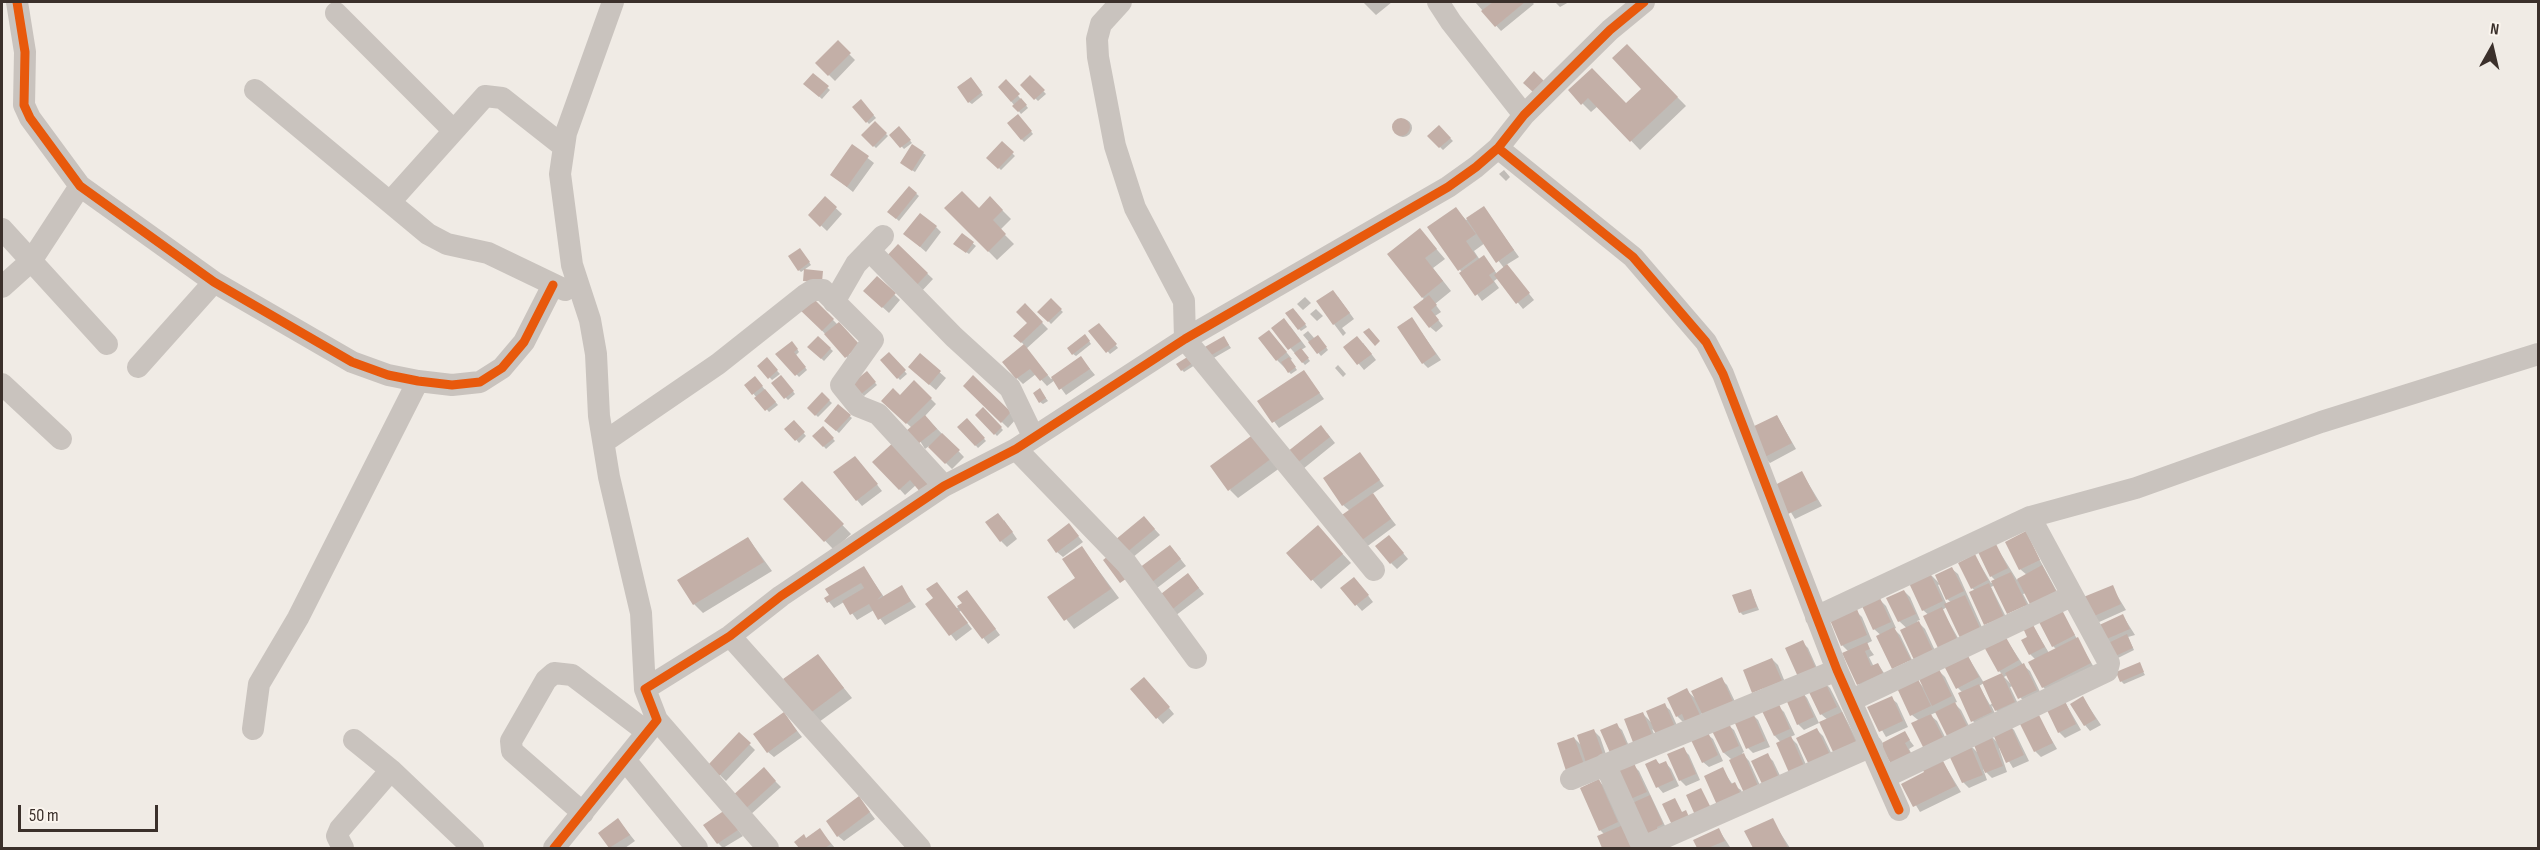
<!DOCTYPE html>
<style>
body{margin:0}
#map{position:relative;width:2540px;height:850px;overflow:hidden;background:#f0ebe5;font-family:"Sofia Sans Condensed",sans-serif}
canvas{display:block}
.frame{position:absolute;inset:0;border:3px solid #3b302b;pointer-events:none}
.north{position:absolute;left:2462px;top:18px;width:60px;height:60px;-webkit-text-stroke:4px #fbf5ee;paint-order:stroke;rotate:8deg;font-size:16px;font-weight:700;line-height:24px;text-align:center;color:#3b302b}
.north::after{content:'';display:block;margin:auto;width:21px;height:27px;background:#3b302b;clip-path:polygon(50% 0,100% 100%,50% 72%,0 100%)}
.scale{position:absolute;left:18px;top:805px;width:140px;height:27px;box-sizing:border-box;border:3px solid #3b302b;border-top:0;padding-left:8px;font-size:18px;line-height:21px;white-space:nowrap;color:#3b302b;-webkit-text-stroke:4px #fbf5ee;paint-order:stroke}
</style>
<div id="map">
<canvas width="2540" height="850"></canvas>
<div class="frame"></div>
<div class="north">N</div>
<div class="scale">50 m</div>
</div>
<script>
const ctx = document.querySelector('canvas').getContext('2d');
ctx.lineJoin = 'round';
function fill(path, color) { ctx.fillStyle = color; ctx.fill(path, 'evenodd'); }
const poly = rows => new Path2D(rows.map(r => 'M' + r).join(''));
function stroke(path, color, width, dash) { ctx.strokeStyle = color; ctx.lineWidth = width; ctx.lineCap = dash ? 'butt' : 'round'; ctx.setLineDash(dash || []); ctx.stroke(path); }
fill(poly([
 [1363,2,1392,2,1376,15],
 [1475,2,1532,2,1534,4,1501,31],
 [1555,2,1569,2,1560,7],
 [838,43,855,60,835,81,817,63],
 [1627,46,1686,106,1640,150,1598,106,1591,112,1570,91,1626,105,1643,89],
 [813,75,830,90,822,99,805,84],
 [1030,77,1046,94,1038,101,1022,85],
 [973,81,983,95,972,104,969,102],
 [1006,81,1028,108,1021,114,1000,87],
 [861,101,876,118,869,124,854,107],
 [1018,116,1033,134,1024,142,1009,124],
 '1394 128a9 9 0 1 1 18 0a9 9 0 1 1-18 0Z',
 [875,123,888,136,876,148,863,135],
 [1439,127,1453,141,1443,150,1429,136],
 [899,128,912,143,904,149,891,135],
 [1002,144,1015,156,1001,170,989,158],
 [852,146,874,163,853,192,832,175],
 [912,146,926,155,915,172,904,165],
 [1504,170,1510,177,1506,181,1499,174],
 [909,188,919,196,899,221,889,212],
 [825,198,842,214,827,231,810,215],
 [990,198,1011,219,1000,230,1014,244,997,260,946,208,979,210],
 [1484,208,1519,257,1506,265,1534,300,1523,309,1498,278,1494,281,1499,288,1482,301,1430,227,1456,209,1466,220],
 [1485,243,1504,268,1497,274,1489,263,1480,260,1474,251],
 [936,227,941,232,926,252,911,239],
 [1420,230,1445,259,1433,268,1451,291,1435,304,1441,312,1435,316,1443,326,1436,332,1430,327,1423,297],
 [962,235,976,246,969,254,958,246],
 [898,246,933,279,920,293],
 [802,252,811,265,801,272,799,270],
 [877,278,900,300,889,313,865,291],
 [1305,297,1311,303,1303,310,1297,304],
 [1338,297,1354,319,1342,328,1346,333,1343,336,1334,324],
 [812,299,838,325,852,363,802,309],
 [1051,301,1063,312,1051,324,1040,312],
 [1025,305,1048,329,1026,349,1051,379,1081,358,1095,375,1066,395,1055,380,1047,386,1036,374,1023,384,1017,378,1004,362,1025,346,1016,336,1029,323],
 [1316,309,1323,316,1317,321,1310,314],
 [1296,312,1307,327,1301,331,1299,329],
 [1412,319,1441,360,1428,368,1423,363],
 [1099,325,1118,348,1110,354,1090,331],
 [1290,326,1306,347,1301,350,1310,361,1305,365,1273,328],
 [1308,331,1315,339,1320,339,1328,350,1321,356,1303,335],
 [1274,337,1292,359,1290,360,1297,370,1291,374,1277,360],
 [818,338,833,351,824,361,809,347],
 [1087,338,1091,344,1076,356,1073,354],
 [1224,338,1231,348,1212,359,1210,356],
 [1363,343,1376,360,1364,370,1345,347],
 [795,346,799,352,796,355,807,370,799,377,778,354],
 [889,354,907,374,900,380,882,360],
 [920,355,946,378,936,390,916,373],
 [1189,357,1195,365,1184,372,1182,370],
 [767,360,780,374,772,380,759,366],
 [1338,365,1346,374,1343,377,1335,368],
 [1304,372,1324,399,1279,428,1259,401],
 [866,373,877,385,864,396,853,384],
 [781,377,795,394,788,400,773,384],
 [755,378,778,405,769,412,746,385],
 [973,378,1016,419,1008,428,965,386],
 [914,382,936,404,925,416,964,457,952,469,929,446,925,449,912,428,883,401,900,397],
 [1040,390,1048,401,1043,404,1040,402],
 [822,394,832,403,818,417,809,408],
 [838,406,852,418,839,433,826,421],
 [983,409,1003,430,997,436,977,415],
 [1777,416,1796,449,1770,463,1764,457],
 [967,420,986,441,978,448,959,427],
 [794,422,806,436,799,443,787,429],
 [823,428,835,441,826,449,815,436],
 [1258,433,1284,465,1238,498,1230,490],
 [1327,433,1335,443,1303,469,1297,463],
 [896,442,916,485,905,495,875,462],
 [1360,454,1384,486,1372,494,1396,525,1365,548,1350,511,1343,505],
 [860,463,882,491,862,506,857,500],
 [1802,473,1822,506,1795,519,1775,486],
 [802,483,851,534,834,550,785,499],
 [1004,520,1017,539,1007,547,1001,541],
 [1149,523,1160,535,1132,558,1127,552],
 [1069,525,1083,542,1063,557,1057,552],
 [2025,533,2061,599,2026,593,2023,594,2032,611,1995,585,1991,587,2009,623,1972,588,1975,556,1991,583,1996,581,1991,576,1996,546,2017,580,2027,575,2020,569],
 [1326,536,1351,563,1321,589,1288,553],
 [748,538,772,571,703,613,694,604],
 [1394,542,1408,559,1397,569,1391,563],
 [1082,548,1119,598,1074,629,1049,597,1077,578],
 [1175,552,1186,566,1157,588,1152,582],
 [864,568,884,597,901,587,916,607,885,625,874,610,857,620,844,602,834,608,826,598],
 [1952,569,1958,574,1985,634,1947,607,1942,610,1962,645,1923,610,1929,573,1939,583],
 [1940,584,1947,599,1952,603,1947,605,1938,585],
 [1193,581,1204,594,1175,616,1170,611],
 [1360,585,1373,602,1362,611,1342,588],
 [2112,587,2126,610,2097,623,2091,617],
 [1751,591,1759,610,1743,615,1740,612],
 [1904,591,1910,597,1920,620,1917,621,1925,629,1938,657,1899,621],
 [972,598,1000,635,988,644,962,610,959,612,972,629,956,641,927,604,957,608],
 [1880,600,1886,606,1896,628,1894,629,1900,635,1915,666,1874,629,1864,607],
 [1856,611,1862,617,1872,641,1866,644,1874,655,1869,657,1874,667,1878,664,1888,679,1864,690,1858,684,1849,652,1842,645],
 [2061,612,2095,669,2049,693,2043,687,2036,660,2030,654,2031,623,2049,653,2056,649,2053,646],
 [2123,616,2135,635,2128,637,2134,650,2114,660,2103,641],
 [2004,636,2023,665,2030,671,2042,696,2025,704,2013,686,2010,687,2020,708,2002,716,1991,705,1997,718,1978,727,1973,721,1963,693,1958,688,1965,652,1984,683,2003,675,1999,671],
 [2007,675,2012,685,2004,677],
 [1984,683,1993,703,1990,705,1979,686],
 [1802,642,1808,648,1821,677,1787,649],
 [818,656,852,698,819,722,810,713],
 [1772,659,1778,665,1787,687,1760,698],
 [2139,664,2145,675,2124,684,2121,681],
 [1939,671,1945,677,1957,702,1954,703,1961,710,1973,734,1937,712,1930,715,1937,721,1949,745,1912,715,1918,681,1924,688],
 [1721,679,1727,685,1739,710,1711,723,1701,713,1705,723,1683,722,1677,716,1686,690,1697,700],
 [1824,682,1830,688,1862,750,1821,714],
 [1150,685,1174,714,1163,724,1132,690],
 [1802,692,1807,698,1819,723,1804,730,1798,724],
 [2062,697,2081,730,2065,738,2059,732],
 [1891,698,1897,703,1908,727,1886,737,1869,708],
 [2083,698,2101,725,2090,731,2085,725],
 [1664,705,1670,710,1680,732,1663,739,1652,729,1658,743,1641,750,1642,713,1653,724],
 [1778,706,1784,712,1795,735,1790,737,1797,744,1810,774,1775,736],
 [784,714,802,737,774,757,768,752],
 [1753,715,1758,720,1770,747,1753,753,1748,748],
 [2038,716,2057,749,2041,757,2035,751],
 [2008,724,2014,730,2029,761,2013,768,2001,748,1999,748,2007,772,1992,778,1983,769,1987,780,1969,788,1963,782,1969,744,1979,754,1990,735,1999,744],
 [1616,725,1622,730,1632,753,1618,760],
 [1728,725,1734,730,1744,752,1742,753,1749,761,1763,792,1745,792,1731,759,1724,753,1714,731],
 [1817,730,1823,736,1836,763,1798,739],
 [1594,731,1600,737,1610,766,1574,779,1574,738,1582,746],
 [1904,733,1914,746,1909,749,1916,762,1899,771],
 [739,734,755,750,726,781,710,765],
 [1707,734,1713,739,1723,761,1709,767,1703,762],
 [1683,749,1689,755,1700,780,1686,786,1680,780],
 [1767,755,1773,761,1784,784,1753,762],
 [1941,759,1961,792,1920,812,1903,784,1926,773],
 [1656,761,1661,765,1666,763,1671,769,1679,786,1663,793,1658,787],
 [1633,765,1639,771,1667,830,1662,833,1629,799],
 [1722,769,1733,785,1741,790,1745,800,1724,810],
 [764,770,781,787,749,816,732,798],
 [1599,781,1605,787,1635,848,1603,848,1598,837,1604,834,1600,830],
 [864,804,875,819,844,841,838,836],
 [724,812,743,836,723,848,718,843],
 [1772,820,1790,848,1754,848,1746,832],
 [623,826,635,841,625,848,611,848,600,833],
 [1719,830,1730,847,1699,848,1695,841],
 [825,836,835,848,801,848,796,842]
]), '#0003');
fill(poly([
 [1493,2,1525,2,1495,27,1481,11],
 [838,40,851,53,828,76,815,63],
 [1627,44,1678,97,1630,142,1588,98,1581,105,1568,90,1592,68,1626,103,1641,89,1612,58],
 [1534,71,1544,81,1533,92,1523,83],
 [813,73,829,86,819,97,803,84],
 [1030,75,1045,90,1034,100,1020,85],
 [971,77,982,92,968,103,957,87],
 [1006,79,1020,94,1011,102,998,87],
 [1021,98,1027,105,1018,112,1012,106],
 [861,99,874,115,866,123,852,107],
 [1018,114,1032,131,1021,140,1007,123],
 '1392 127a9 9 0 1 1 18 0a9 9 0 1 1-18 0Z',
 [875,121,887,133,873,147,861,135],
 [1439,125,1451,138,1439,148,1427,136],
 [899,126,911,140,900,148,889,135],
 [1002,141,1014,152,998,169,986,158],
 [852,144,869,156,847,187,830,175],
 [912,144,924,152,912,171,900,163],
 [909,186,917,193,896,219,887,212],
 [962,191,979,208,990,196,1003,210,993,220,1006,234,988,252,944,208],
 [825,196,837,207,820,227,808,215],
 [1484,206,1514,250,1496,263,1466,218],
 [1456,207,1476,234,1466,241,1477,257,1458,271,1427,227],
 [920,213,937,226,920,247,903,234],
 [1420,228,1437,249,1425,258,1443,281,1422,298,1387,254],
 [962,233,974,242,966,253,953,244],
 [898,244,928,273,913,289,883,260],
 [800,248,810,262,798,271,788,256],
 [1484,255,1495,271,1489,275,1494,282,1475,296,1459,273],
 [1507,264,1530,293,1516,304,1494,275],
 [804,269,823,271,822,282,803,281],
 [877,276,896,293,882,308,863,291],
 [1333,290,1350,313,1333,325,1316,301],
 [1429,295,1437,305,1431,310,1439,320,1429,328,1413,307],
 [812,297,834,319,822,331,799,309],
 [1051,298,1062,309,1048,322,1037,312],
 [1025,303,1043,322,1021,343,1013,336,1027,323,1016,312],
 [1293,308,1306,324,1298,330,1285,313],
 [1412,317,1436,354,1422,364,1397,327],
 [1284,318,1301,341,1288,350,1271,328],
 [839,322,860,345,845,358,824,334],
 [1099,323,1117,344,1106,353,1088,331],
 [1369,328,1380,341,1375,346,1363,332],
 [1269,330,1287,352,1276,361,1258,338],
 [1085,334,1090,341,1072,355,1067,348],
 [1318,335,1327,347,1317,354,1308,342],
 [818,336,831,348,821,359,807,347],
 [1224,336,1229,345,1208,357,1203,348],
 [1357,336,1372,354,1357,365,1343,347],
 [792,341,798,349,794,352,806,367,795,376,775,354],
 [1024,344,1048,375,1040,381,1030,369,1016,379,1002,362],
 [1301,348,1309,358,1302,363,1294,353],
 [889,352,906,370,897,379,880,360],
 [920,353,941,371,929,385,908,367],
 [1081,356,1090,369,1059,390,1051,377],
 [1189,356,1194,362,1181,371,1176,364],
 [767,357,778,370,768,379,757,366],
 [1289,357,1296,367,1288,373,1281,362],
 [1304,370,1320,393,1272,423,1257,401],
 [867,371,876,382,860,395,851,384],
 [781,375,794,391,784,399,771,383],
 [973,375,1011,412,1001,423,963,386],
 [755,376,763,386,752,395,744,385],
 [914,380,932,398,906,424,881,401,893,388,900,395],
 [1040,388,1046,398,1039,403,1033,393],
 [765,389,776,402,765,411,754,398],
 [822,392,830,400,815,416,807,408],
 [838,404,851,415,836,431,824,421],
 [983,407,1002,427,994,435,975,415],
 [925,415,937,429,918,444,906,431],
 [1777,415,1792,443,1763,458,1748,429],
 [967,418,985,438,975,446,957,427],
 [794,420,805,432,795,441,784,429],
 [1321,425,1330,437,1296,464,1287,452],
 [823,426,834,438,823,447,812,436],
 [1258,431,1276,455,1228,491,1210,466],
 [942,433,960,450,945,464,928,447],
 [896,440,934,482,921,493,910,480,899,490,872,462],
 [1360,452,1380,480,1342,506,1323,478],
 [855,456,878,484,856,501,833,472],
 [1802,471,1817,500,1788,514,1773,486],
 [802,481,844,524,824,542,783,499],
 [1373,493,1391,519,1358,543,1339,517],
 [998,513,1013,532,1000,542,985,522],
 [1144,516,1155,529,1126,553,1115,540],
 [1069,523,1079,536,1056,553,1047,540],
 [1318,525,1343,554,1311,581,1286,553],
 [2026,531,2040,560,2019,570,2005,542],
 [1389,535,1404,553,1390,564,1375,546],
 [748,537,764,562,693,605,677,580],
 [1996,544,2008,568,1990,577,1978,552],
 [1170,545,1181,559,1151,583,1139,568],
 [1082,546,1111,589,1064,621,1047,597,1075,578,1062,559],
 [1112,553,1130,576,1120,583,1103,560],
 [1975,554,1988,580,1971,589,1958,563],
 [2042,565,2057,593,2031,606,2017,579],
 [864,566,882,595,877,600,902,585,911,601,878,620,869,604,850,615,842,601,864,588,861,583,827,603,824,598,829,595,825,589],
 [1952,567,1964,591,1946,600,1935,575],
 [1929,571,1943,601,1922,611,1908,581],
 [2011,572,2027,605,2007,614,1991,581],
 [1188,573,1199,588,1169,612,1157,597],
 [1354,577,1369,595,1355,606,1340,588],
 [937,582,968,623,949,636,925,604,933,598,926,589],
 [1989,583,2004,617,1984,625,1969,592],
 [2113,585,2121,604,2090,618,2081,598],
 [1751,589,1757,607,1739,613,1732,595],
 [967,590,996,629,982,639,957,606,962,603,957,597],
 [1904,590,1916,614,1898,622,1886,598],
 [1965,595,1980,628,1960,638,1944,604],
 [1880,598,1891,622,1873,630,1862,606],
 [1942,607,1957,639,1938,648,1923,616],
 [1857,609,1867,635,1841,646,1830,620],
 [2062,610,2075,635,2052,647,2039,622],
 [2123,614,2130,629,2102,641,2095,627],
 [1919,621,1933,651,1914,660,1900,630],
 [2031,621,2045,647,2029,655,2021,640,2027,637,2022,626],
 [1894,627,1911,660,1892,669,1876,636],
 [2004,634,2019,660,1998,672,1983,645],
 [2127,634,2133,648,2111,658,2104,645],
 [2078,637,2091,663,2042,688,2028,662],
 [1803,640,1817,671,1799,679,1785,648],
 [1867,642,1870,649,1865,651,1871,666,1878,663,1883,673,1857,685,1842,653],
 [1965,650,1979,677,1956,689,1942,662],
 [818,654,844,688,809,714,783,679],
 [1772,658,1782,681,1752,693,1743,670],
 [2140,662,2144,672,2120,682,2116,672],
 [2024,663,2037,690,2018,699,2005,673],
 [1939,669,1952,696,1932,706,1919,679],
 [2002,673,2015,702,1995,711,1982,682],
 [1144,677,1170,707,1156,719,1130,689],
 [1722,677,1734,704,1704,718,1691,691],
 [1918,679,1931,706,1910,716,1897,688],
 [1824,680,1837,707,1820,715,1807,688],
 [1979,684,1992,712,1971,722,1958,693],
 [1687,688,1701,717,1686,724,1682,714,1676,717,1667,698],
 [1802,690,1814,717,1797,725,1785,697],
 [2062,695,2076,724,2058,733,2044,704],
 [1892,696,1903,721,1879,732,1867,707],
 [2083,696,2096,719,2084,726,2070,704],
 [1955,702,1968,728,1948,738,1935,712],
 [1665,703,1675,727,1656,735,1646,711],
 [1779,704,1790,729,1774,736,1762,711],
 [784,712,797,731,767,753,753,734],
 [1643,712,1653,737,1634,745,1624,719],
 [1842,712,1857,744,1834,754,1819,722],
 [1753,713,1765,741,1746,749,1734,721],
 [1931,714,1944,739,1924,749,1911,723],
 [2039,715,2053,743,2034,752,2020,724],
 [2009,722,2024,755,2006,763,1991,730],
 [1617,723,1628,747,1611,755,1600,730],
 [1729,723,1739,746,1723,753,1712,731],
 [1817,728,1831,757,1810,767,1796,738],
 [1594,729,1605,760,1587,766,1577,735],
 [1905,731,1910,740,1905,743,1912,756,1892,766,1880,744],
 [739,732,751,743,719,776,708,765],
 [1708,732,1718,755,1702,763,1691,740],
 [1990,733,2003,766,1985,773,1972,740],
 [1791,736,1805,768,1790,775,1776,743],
 [1574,737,1585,767,1567,774,1557,743],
 [1969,742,1983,775,1962,783,1947,751],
 [1684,747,1696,774,1679,781,1667,754],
 [1744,753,1758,786,1744,793,1729,760],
 [1768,753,1779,778,1763,786,1751,761],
 [1941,757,1956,786,1913,807,1901,784,1924,772,1921,767],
 [1656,759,1659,764,1666,761,1674,780,1656,788,1645,764],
 [1634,763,1647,792,1628,800,1615,771],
 [764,767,776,781,742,812,730,798],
 [1723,767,1731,784,1735,782,1741,794,1717,805,1704,776],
 [1599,779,1618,822,1599,831,1580,788],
 [1701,788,1711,808,1695,815,1686,795],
 [1650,795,1663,824,1657,827,1659,831,1645,837,1630,804],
 [859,796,870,812,837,837,826,821],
 [1675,798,1682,812,1686,810,1689,817,1672,825,1662,804],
 [725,810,738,830,717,844,703,825],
 [618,818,630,835,609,848,598,833],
 [1773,818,1788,848,1753,848,1744,831],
 [1623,825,1632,848,1602,848,1597,836],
 [820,828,831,844,825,848,799,848,794,842,804,834,806,838],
 [1719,828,1725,841,1708,848,1697,848,1693,840]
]), '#c3afa7');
stroke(poly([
 [17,2,25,52,24,105,30,118,80,186,214,282,352,362,388,375,418,381,452,385,480,382,502,368,524,342,553,285],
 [613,2,566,133,560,174,572,265,590,320,596,354,599,416,609,477,641,613,645,689],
 [1121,2,1101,24,1097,39,1098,57,1115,146,1135,208,1184,301,1185,339,1374,570],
 [1438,2,1451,22,1524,115],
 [336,13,453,130],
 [255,90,428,234,447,244,488,253,565,290],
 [1498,148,1633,257,1706,342,1723,374,1837,670,1899,810],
 [390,202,485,96,502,98,563,146],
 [2,229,107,344],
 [869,250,954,337,1010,388,1033,436],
 [2,287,31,261,80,186],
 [834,302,856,264,883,236],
 [138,367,214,282],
 [2,384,61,439],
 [604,442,718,364,805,295,813,290,823,290,873,340,841,385,858,406,878,414,944,486],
 [1016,449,1127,564,1196,658],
 [1816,617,2030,517,2136,488,2321,422,2538,354],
 [730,636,920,848],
 [1852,700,2071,596],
 [657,720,768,848],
 [253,729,259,684,298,618,418,381],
 [354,740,391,770,473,848],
 [625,760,697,848],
 [1605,764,1643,848],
 [1885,777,2107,671,2109,663,2030,517],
 [1571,779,1837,670],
 [583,813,512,751,511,741,546,680,554,673,572,675,647,732],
 [1643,847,1872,746],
 [343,848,337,836,340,829,391,770],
 [554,848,657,720,645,689,730,636,781,596,944,486,1016,449,1185,339,1448,187,1476,167,1498,148,1524,115,1610,30,1644,2]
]), '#c9c3be', 22);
stroke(poly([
 [17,2,25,52,24,105,30,118,80,186,214,282,352,362,388,375,418,381,452,385,480,382,502,368,524,342,553,285],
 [1498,148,1633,257,1706,342,1723,374,1837,670,1899,810],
 [554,848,657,720,645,689,730,636,781,596,944,486,1016,449,1185,339,1448,187,1476,167,1498,148,1524,115,1610,30,1644,2]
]), '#e8590c', 9);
</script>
